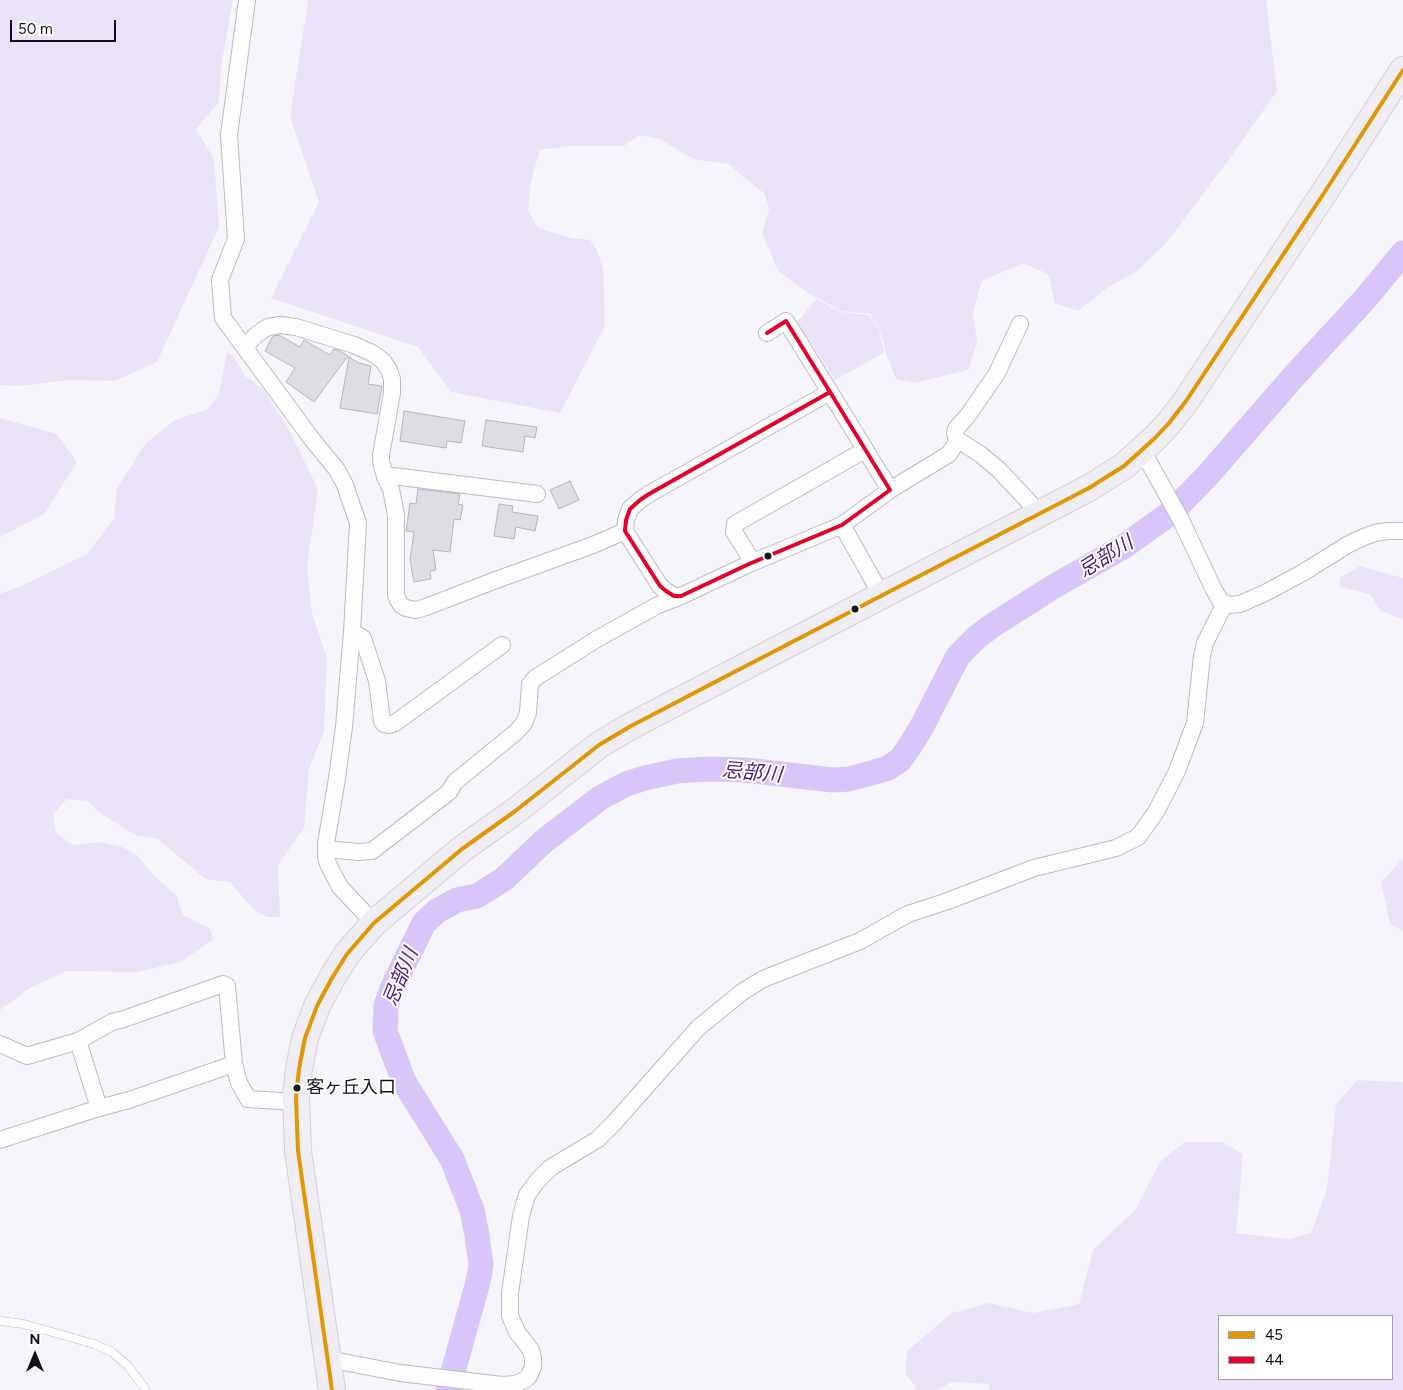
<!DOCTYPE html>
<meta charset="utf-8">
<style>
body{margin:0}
#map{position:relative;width:1403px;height:1390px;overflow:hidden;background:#f7f5fc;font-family:Figtree,sans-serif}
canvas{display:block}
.legend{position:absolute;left:1218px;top:1315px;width:175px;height:65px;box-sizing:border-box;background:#fff;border:1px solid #a1a0a3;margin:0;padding:6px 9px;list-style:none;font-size:15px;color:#131118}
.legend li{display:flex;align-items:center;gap:10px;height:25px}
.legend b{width:25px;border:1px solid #a1a0a3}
.north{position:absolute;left:10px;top:1330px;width:50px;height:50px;-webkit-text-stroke:4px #fff;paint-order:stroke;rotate:0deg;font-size:14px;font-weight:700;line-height:20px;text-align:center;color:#131118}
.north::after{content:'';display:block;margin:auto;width:18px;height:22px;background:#131118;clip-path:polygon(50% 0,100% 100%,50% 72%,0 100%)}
.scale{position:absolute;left:10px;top:20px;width:106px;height:22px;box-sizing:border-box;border:2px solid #131118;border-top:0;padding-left:6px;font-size:15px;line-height:18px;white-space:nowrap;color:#131118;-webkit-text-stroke:4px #fff;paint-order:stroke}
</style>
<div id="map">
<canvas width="1403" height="1390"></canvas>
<ul class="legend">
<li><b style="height:6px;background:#e09702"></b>45</li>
<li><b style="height:6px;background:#e4002b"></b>44</li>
</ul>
<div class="north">N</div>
<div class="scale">50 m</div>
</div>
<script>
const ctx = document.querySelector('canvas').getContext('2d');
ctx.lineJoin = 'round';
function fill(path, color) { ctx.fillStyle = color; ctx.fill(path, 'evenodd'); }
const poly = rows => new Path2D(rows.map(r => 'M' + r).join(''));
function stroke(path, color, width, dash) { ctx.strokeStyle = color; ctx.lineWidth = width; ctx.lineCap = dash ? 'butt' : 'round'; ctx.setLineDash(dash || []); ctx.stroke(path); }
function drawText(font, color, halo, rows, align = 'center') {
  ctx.font = font + ' Figtree,"Noto Sans JP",sans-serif'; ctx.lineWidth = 4; ctx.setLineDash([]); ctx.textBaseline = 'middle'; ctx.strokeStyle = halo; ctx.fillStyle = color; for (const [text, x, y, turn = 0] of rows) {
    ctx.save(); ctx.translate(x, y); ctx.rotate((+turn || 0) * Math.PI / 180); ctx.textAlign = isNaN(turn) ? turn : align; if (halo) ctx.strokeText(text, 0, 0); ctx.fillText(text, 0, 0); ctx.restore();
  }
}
fill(poly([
 [0,0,233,0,221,67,219,102,196,129,214,159,219,227,157,362,115,381,70,380,18,386,0,385],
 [308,0,1266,0,1277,91,1230,158,1167,242,1137,271,1107,288,1078,311,1055,303,1048,274,1023,263,982,281,973,312,977,343,968,370,915,383,896,379,886,354,880,331,870,314,841,311,808,293,778,271,762,233,769,209,765,194,728,164,693,159,660,139,639,135,624,146,568,146,540,150,531,181,528,210,538,228,572,238,590,240,597,250,603,269,605,326,560,413,451,392,418,347,271,298,319,202,290,117],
 [816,299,841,312,869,315,879,330,884,353,835,380,813,346,796,324],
 [227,352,233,355,245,376,263,389,287,426,318,489,307,566,312,613,327,658,324,731,309,769,304,828,278,865,280,917,267,917,253,909,230,882,205,879,158,839,137,836,100,813,87,801,67,799,53,814,56,833,73,845,98,842,120,846,138,856,153,875,176,895,183,915,210,929,213,939,181,962,137,972,67,971,30,988,0,1010,0,594,30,582,87,554,114,518,117,488,146,443,175,420,208,409,219,394],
 [0,418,57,434,77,462,44,514,0,537],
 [1360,566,1403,578,1403,619,1380,611,1370,594,1340,587,1340,578],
 [1403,858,1403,931,1390,924,1381,882],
 [1357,1080,1403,1082,1403,1390,990,1390,988,1384,952,1382,935,1390,918,1390,905,1373,907,1351,952,1313,989,1303,1033,1313,1079,1304,1093,1250,1135,1210,1160,1162,1185,1142,1222,1142,1243,1154,1236,1233,1289,1239,1311,1233,1327,1189,1336,1104],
 [1219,1316,1392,1316,1392,1379,1219,1379]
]), '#eae3f8');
stroke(poly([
 [448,1390,478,1282,481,1265,477,1235,472,1210,452,1159,404,1082,385,1031,386,1005,395,982,424,923,437,911,457,900,477,896,504,879,544,841,600,798,626,784,645,778,677,771,709,769,745,770,833,780,849,779,875,772,888,768,900,760,910,746,921,728,958,656,977,637,993,625,1053,587,1123,547,1172,512,1207,476,1295,375,1365,299,1403,253]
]), '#d8c5f9', 25);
const building = poly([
 [279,335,300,347,304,340,330,355,334,349,340,351,348,356,314,402,286,382,295,368,265,351,273,336,279,335],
 [349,357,359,363,371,366,368,384,382,386,377,414,340,408,349,357],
 [404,411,465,421,461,443,447,441,446,448,400,441,404,411],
 [486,420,537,427,535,438,525,436,523,452,482,446,486,420],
 [570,481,579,500,559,509,550,490,570,481],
 [418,489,460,494,458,504,463,505,460,520,454,519,450,552,433,550,436,570,430,571,431,579,414,582,410,560,414,532,406,531,410,503,416,504,418,489],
 [499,504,513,506,512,512,538,516,535,531,516,527,514,539,494,536,499,504]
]);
fill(building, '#dfdde4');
stroke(building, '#b6b4bb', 1);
const service = poly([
 [0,1321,24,1324,94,1344,112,1352,128,1366,146,1390]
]);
const minor = poly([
 [247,0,229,135,236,239,220,280,223,318,311,438,337,470,345,485,358,523,352,632,344,727,336,785,326,843,326,856,328,864,340,887,374,923],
 [1020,324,997,373,969,414,956,429,955,434,958,440,980,454,999,470,1030,503],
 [767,333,786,321,830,392,890,490,842,525,749,564,681,596,674,596,666,591,660,586,625,531,626,520,630,509,640,500,649,494,830,392],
 [245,347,257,334,268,327,280,325,296,327,354,345,372,353,383,361,389,370,392,379,392,393,381,455,381,461,385,477,391,489,396,515,396,595,398,600,401,605,406,608,416,610,426,607,496,580,593,545,625,531],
 [1142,450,1181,520,1214,590,1221,602,1228,605,1240,604,1265,593,1304,572,1349,544,1364,537,1375,533,1388,531,1403,531],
 [385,475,537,494],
 [890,490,949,454,958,440],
 [842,525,882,596],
 [753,562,734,532,735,524,865,450],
 [352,632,363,638,377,681,382,721,384,724,389,725,395,723,502,645],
 [326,849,359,852,372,851,449,792,455,782,516,732,524,723,528,713,530,684,535,678,597,639,658,605,681,596],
 [78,1041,99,1108],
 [0,1044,27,1056,78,1041,112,1022,124,1019,223,984,227,986,234,1064,239,1083,248,1099,296,1102],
 [0,1140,99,1108,129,1100,234,1064],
 [328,1359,400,1373,502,1385,516,1384,526,1379,529,1376,533,1367,533,1358,531,1350,517,1332,514,1325,510,1316,510,1293,521,1216,527,1195,538,1180,550,1168,598,1139,614,1123,698,1028,742,992,763,979,860,941,908,914,945,902,1034,868,1116,848,1138,837,1156,812,1177,771,1195,723,1202,656,1205,643,1225,603]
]);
const primary = poly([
 [332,1390,298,1151,296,1098,299,1069,305,1038,317,1006,332,978,347,954,360,939,374,923,462,849,514,812,599,745,631,726,717,681,1089,488,1124,466,1155,438,1169,423,1186,401,1324,193,1403,70]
]);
stroke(service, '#bcbac1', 9);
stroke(minor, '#bcbac1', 18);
stroke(primary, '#d1d0d5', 28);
stroke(service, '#fefeff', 8);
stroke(minor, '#fefeff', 16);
stroke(primary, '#f0edf4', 26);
stroke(poly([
 [332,1390,298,1151,296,1098,299,1069,305,1038,317,1006,332,978,347,954,360,939,374,923,462,849,514,812,599,745,631,726,717,681,1089,488,1124,466,1155,438,1169,423,1186,401,1324,193,1403,70]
]), '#e09702', 4);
stroke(poly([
 [767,333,786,321,830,392,890,490,842,525,749,564,681,596,674,596,666,591,660,586,625,531,626,520,630,509,640,500,649,494,830,392]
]), '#e4002b', 4);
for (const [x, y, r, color] of [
 [768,556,4.5,"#131118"],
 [855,609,4.5,"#131118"],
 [297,1088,4.5,"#131118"]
]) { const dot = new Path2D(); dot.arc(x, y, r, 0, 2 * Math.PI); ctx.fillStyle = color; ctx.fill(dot); stroke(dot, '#fff', 2); }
drawText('18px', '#131118', '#fff', [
 ["客ヶ丘入口",306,1088]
], 'left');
drawText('italic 20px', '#4a187e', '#fff', [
 ["忌部川",1106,557,-32],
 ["忌部川",752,773,5],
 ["忌部川",401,977,-68]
]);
</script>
